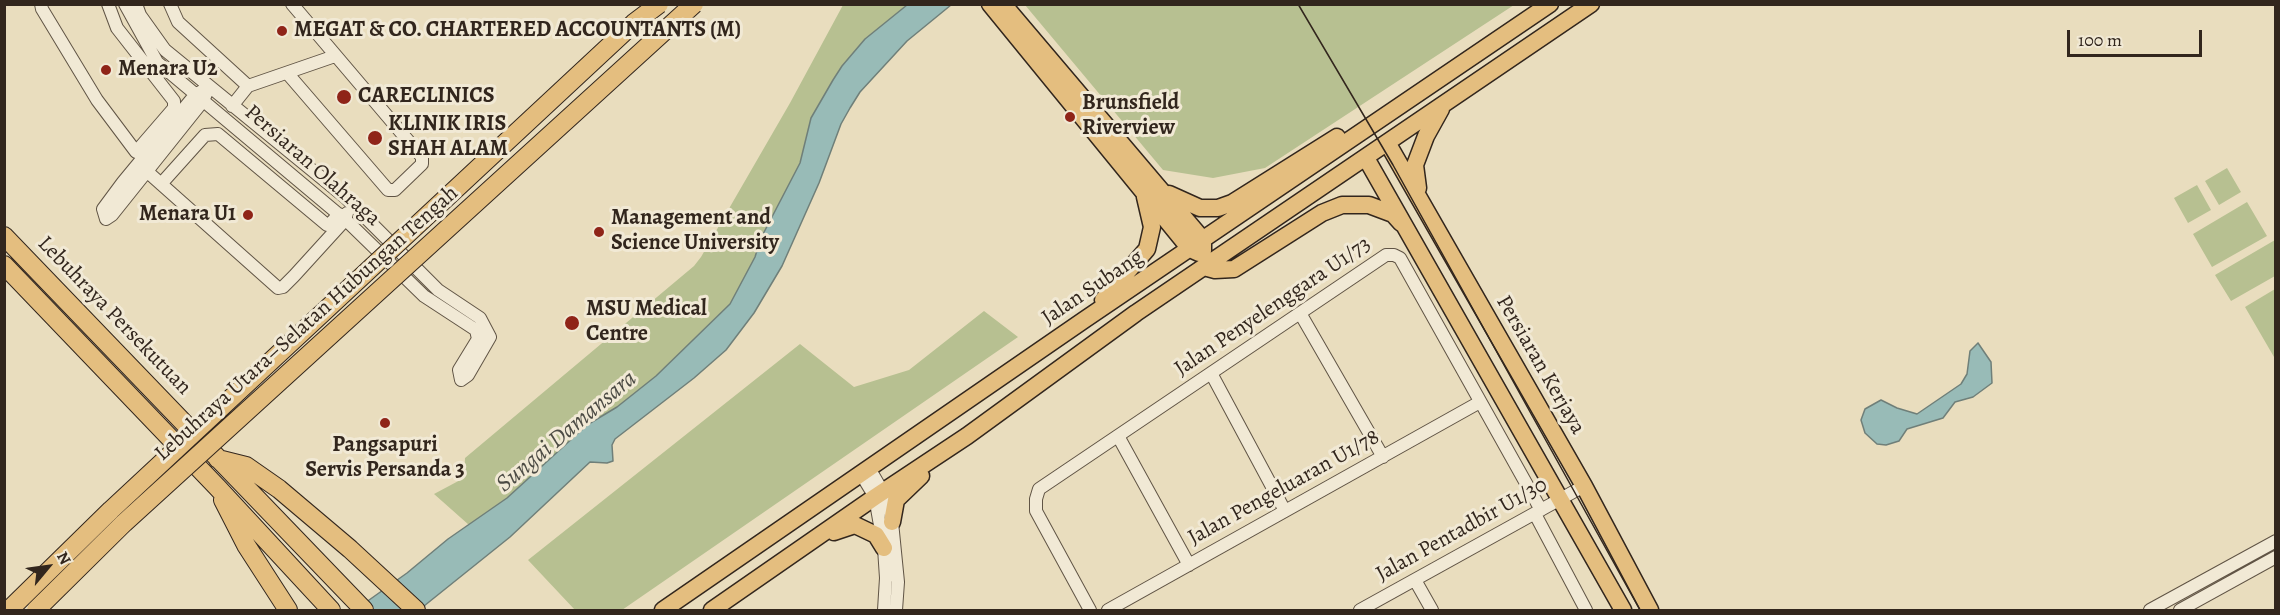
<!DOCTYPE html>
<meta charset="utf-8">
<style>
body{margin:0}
#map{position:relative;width:2280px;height:615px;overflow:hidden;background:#e9ddbe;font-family:Alegreya,serif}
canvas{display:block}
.frame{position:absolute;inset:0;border:6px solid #32261d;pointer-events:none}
.north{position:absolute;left:18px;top:537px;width:60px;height:60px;-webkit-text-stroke:4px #f1e9d5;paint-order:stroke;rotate:61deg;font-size:16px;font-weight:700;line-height:24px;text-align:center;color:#32261d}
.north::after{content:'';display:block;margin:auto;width:21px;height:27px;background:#32261d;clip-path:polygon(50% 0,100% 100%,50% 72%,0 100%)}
.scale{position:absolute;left:2067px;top:30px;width:135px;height:27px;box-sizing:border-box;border:3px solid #32261d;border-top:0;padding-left:8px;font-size:18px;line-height:21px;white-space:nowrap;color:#32261d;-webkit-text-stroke:4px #f1e9d5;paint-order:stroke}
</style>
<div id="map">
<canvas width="2280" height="615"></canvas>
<div class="frame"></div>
<div class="north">N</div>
<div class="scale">100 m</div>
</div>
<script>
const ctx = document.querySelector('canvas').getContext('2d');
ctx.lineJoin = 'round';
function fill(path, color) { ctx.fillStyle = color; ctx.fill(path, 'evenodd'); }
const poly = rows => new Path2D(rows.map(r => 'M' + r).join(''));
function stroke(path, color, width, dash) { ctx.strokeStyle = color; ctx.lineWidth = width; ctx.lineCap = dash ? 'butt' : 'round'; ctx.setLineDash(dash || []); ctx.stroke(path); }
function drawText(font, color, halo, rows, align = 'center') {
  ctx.font = font + ' Alegreya,serif'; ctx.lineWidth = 6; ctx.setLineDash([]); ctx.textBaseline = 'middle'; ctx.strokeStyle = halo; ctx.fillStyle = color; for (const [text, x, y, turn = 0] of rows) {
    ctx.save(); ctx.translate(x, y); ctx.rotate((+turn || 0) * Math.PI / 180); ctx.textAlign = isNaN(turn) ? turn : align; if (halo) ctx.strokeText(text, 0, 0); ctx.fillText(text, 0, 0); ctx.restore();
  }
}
fill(poly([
 [843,5,907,5,865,39,842,66,833,80,811,118,800,163,761,238,755,257,730,304,656,376,617,407,587,425,507,498,469,525,434,494,464,478,465,458,694,266,701,257,790,103],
 [1025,5,1514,5,1265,168,1213,178,1163,170],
 [2227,168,2241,192,2219,205,2205,181],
 [2197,185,2211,210,2188,223,2174,198],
 [2247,202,2267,236,2212,267,2193,234],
 [2275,240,2275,276,2231,301,2215,275],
 [2275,289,2276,356,2274,357,2245,307],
 [984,311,1018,337,622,610,575,610,528,560,800,344,854,387,909,370]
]), '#b7c091');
const water = poly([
 [907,5,951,5,907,41,860,92,850,108,841,124,819,183,782,266,754,313,726,350,694,378,615,439,612,445,613,461,607,463,590,462,510,537,419,610,355,610,407,573,448,539,507,498,587,425,617,407,656,376,730,304,755,257,761,238,800,163,811,118,833,80,842,66,865,39,907,5],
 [1978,343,1991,362,1992,383,1973,397,1955,402,1943,418,1907,429,1899,441,1886,445,1877,444,1865,433,1861,420,1865,409,1881,400,1897,408,1917,414,1961,384,1967,374,1970,351,1978,343]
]);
fill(water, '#98bbb7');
stroke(water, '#6f7f79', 1.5);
const minor = poly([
 [41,4,42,9,97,100,136,152,174,108,174,101,117,28,108,4],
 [125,4,157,62,349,223,424,296,476,330,478,339,459,370,461,380,468,375,490,337,480,318,438,290,345,197,165,50,140,15,136,4],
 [170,4,178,22,248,86],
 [288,74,388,190,395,190,422,164,422,157,292,4],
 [248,86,335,56],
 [209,87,203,101,112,215,106,219,103,209,123,182,195,95,209,87],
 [232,106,248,86],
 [142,167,278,288,283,287,294,276,345,220,347,213],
 [161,184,205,135,218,134,327,225,329,225,339,214],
 [1300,313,1383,457],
 [1211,373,1285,511],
 [1118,436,1189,565],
 [869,468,887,499,892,522,898,582,896,610],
 [861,474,875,497,884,548,886,578,884,610],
 [1535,514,1586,610],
 [1415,580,1432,610],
 [1090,610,1036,511,1036,499,1039,489,1386,255,1394,255,1400,258,1541,510],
 [1108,610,1480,402],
 [1360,610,1584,486],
 [2150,610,2276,541],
 [2180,610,2276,557]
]);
const major = poly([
 [990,4,1190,249,1199,253],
 [1008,10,1203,240,1203,251],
 [1388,144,1584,486,1650,610],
 [1366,158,1623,610],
 [1418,188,1415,165,1426,136,1441,109],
 [1169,194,1200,208,1218,208,1232,203,1337,137],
 [1204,267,1215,270,1234,269,1322,213,1342,205,1369,205,1393,214,1401,223],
 [1103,300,1147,249,1152,227,1145,197],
 [892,522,896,500,921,476],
 [834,532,855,525,876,535,884,548],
 [663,610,1084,320,1550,4],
 [712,610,875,497,967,436,1136,313,1591,4]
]);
const highway = poly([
 [4,236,364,610],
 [4,265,218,488,331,610],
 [218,459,246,466,279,489,350,549,416,610],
 [223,500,246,545,288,610]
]);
stroke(minor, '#605445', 14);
stroke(major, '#32261d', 19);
stroke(highway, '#32261d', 20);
stroke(minor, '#f1e9d5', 12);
stroke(major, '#e4be7f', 16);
stroke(highway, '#e4be7f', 18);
stroke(poly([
 [1298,4,1393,165,1640,610]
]), '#32261d', 1.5);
const highwayBridge = poly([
 [9,610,111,510,634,23,659,4],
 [36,610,124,523,694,4]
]);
stroke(highwayBridge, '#32261d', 20, []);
stroke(highwayBridge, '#e4be7f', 18);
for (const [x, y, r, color] of [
 [282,31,6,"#8f2418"],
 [106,70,6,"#8f2418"],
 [344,97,8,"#8f2418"],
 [1070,117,6,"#8f2418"],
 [375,138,8,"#8f2418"],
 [248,215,6,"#8f2418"],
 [599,232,6,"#8f2418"],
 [572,323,8,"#8f2418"],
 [385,423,6,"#8f2418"]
]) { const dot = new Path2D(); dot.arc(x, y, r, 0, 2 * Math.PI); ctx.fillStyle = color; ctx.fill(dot); stroke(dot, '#f1e9d5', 2); }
drawText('bold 22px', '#32261d', '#f1e9d5', [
 ["MEGAT & CO. CHARTERED ACCOUNTANTS (M)",294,31],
 ["Menara U2",118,70],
 ["CARECLINICS",358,97],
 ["Brunsfield",1082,104],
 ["Riverview",1082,129],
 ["KLINIK IRIS",388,125],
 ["SHAH ALAM",388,150],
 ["Menara U1",236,215,"right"],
 ["Management and",611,219],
 ["Science University",611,244],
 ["MSU Medical",586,310],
 ["Centre",586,335],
 ["Pangsapuri",385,446,"center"],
 ["Servis Persanda 3",385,471,"center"]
], 'left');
drawText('22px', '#32261d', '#f1e9d5', [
 ["Persiaran Olahraga",312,166,41],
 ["Jalan Subang",1093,288,-34],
 ["Jalan Penyelenggara U1/73",1273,307,-34],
 ["Lebuhraya Persekutuan",114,316,46],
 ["Lebuhraya Utara–Selatan Hubungan Tengah",307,324,-42],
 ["Persiaran Kerjaya",1540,365,60],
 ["Jalan Pengeluaran U1/78",1284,488,-29],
 ["Jalan Pentadbir U1/30",1462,530,-29]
]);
drawText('italic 24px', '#4c4b44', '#f1e9d5', [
 ["Sungai Damansara",567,432,-40]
]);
</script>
